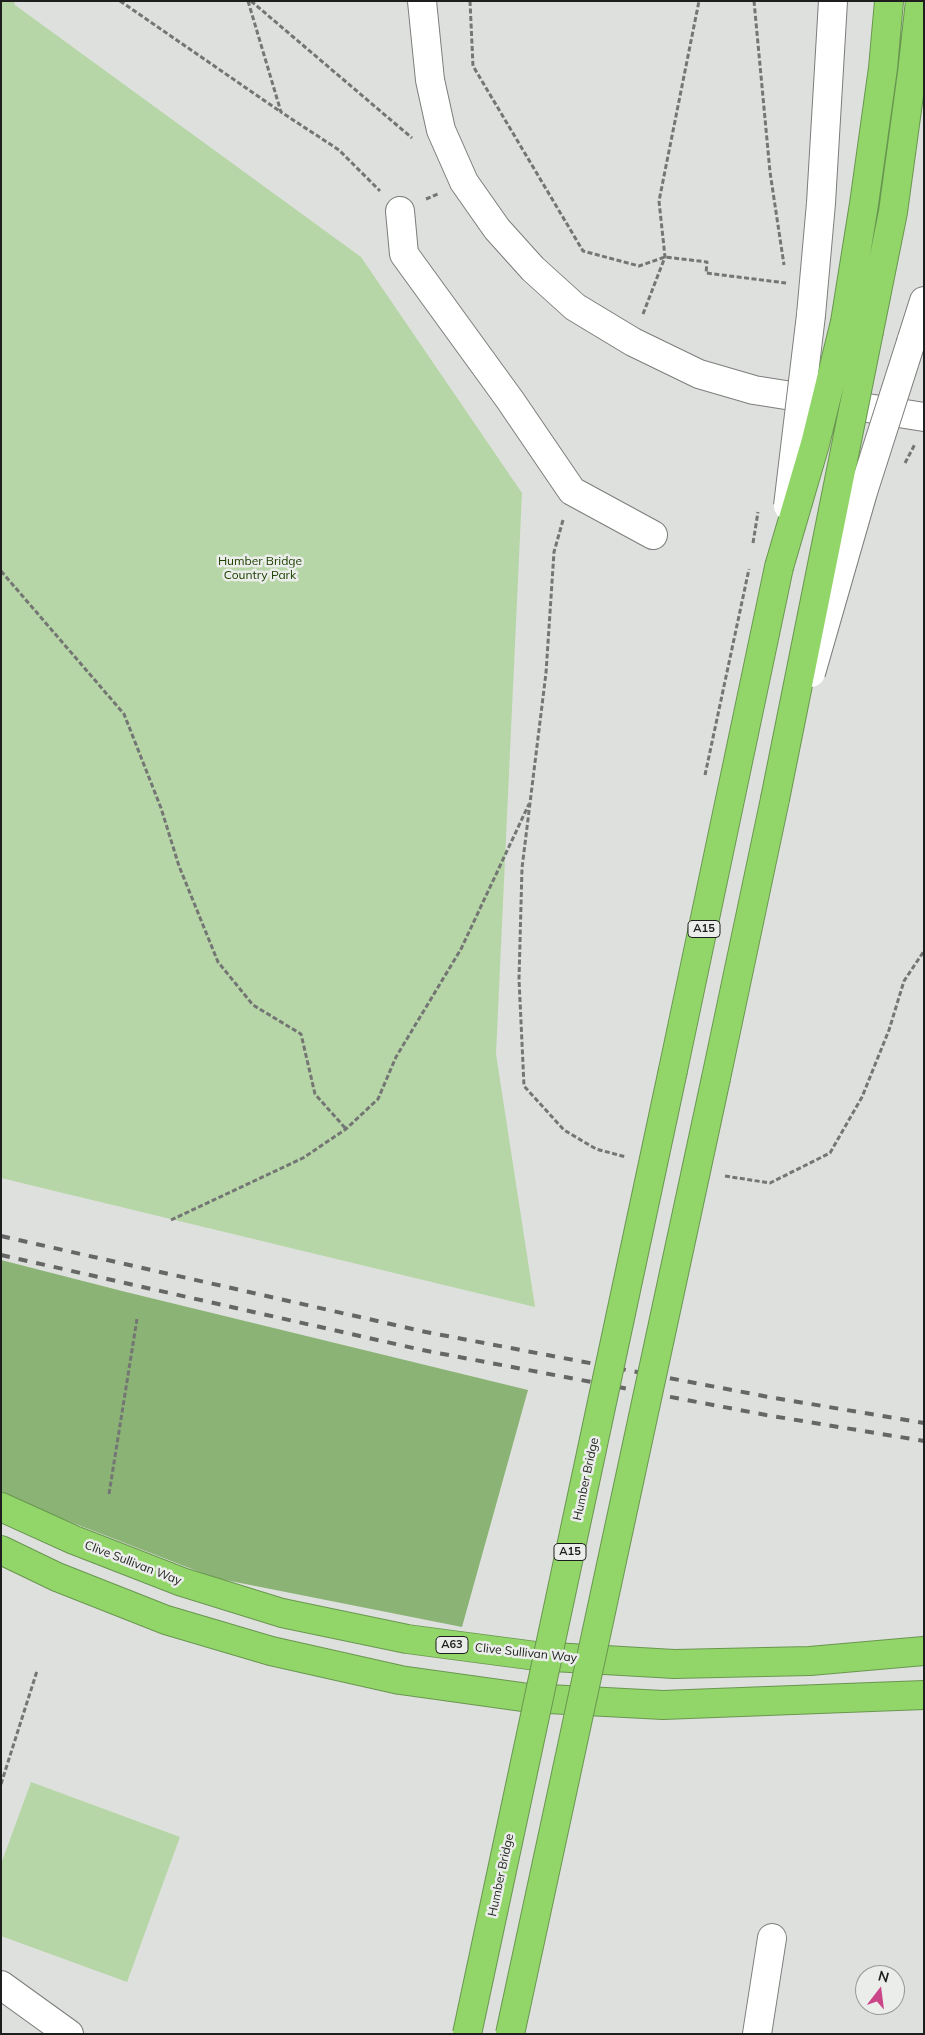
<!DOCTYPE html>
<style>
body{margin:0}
#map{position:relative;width:925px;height:2035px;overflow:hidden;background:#dee0dd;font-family:Mulish,sans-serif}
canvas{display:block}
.frame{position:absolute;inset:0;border:2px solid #1d1e1d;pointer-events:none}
.north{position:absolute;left:855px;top:1965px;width:50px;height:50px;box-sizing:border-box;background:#ebedea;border:1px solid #999a98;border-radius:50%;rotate:15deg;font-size:14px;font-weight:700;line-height:20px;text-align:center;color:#1d1e1d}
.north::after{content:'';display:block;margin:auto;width:18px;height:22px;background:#cb4689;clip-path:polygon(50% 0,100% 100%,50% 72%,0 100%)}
</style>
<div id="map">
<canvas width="925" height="2035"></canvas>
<div class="frame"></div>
<div class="north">N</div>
</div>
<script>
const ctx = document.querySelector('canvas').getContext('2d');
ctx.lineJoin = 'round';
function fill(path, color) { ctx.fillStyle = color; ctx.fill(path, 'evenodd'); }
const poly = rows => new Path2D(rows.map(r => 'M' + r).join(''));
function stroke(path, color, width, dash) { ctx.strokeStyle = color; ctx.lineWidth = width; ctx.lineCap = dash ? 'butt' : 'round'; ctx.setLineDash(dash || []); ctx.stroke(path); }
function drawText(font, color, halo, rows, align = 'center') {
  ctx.font = font + ' Mulish,sans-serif'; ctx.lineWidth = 5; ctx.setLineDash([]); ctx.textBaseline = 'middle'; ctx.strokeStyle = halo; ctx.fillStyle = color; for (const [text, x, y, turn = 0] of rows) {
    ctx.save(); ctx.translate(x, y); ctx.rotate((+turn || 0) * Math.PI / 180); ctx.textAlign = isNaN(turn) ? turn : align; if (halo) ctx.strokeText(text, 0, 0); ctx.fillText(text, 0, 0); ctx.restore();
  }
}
fill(poly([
 [1,1,14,1,15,5,361,257,522,493,496,1054,535,1307,1,1178],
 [31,1782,180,1837,127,1982,1,1936,1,1864]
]), '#b7d6a7');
fill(poly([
 [1,1260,126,1292,528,1390,462,1627,215,1578,1,1495]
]), '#8bb376');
const minor = poly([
 [422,1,430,80,441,130,464,182,497,229,533,269,575,307,633,342,699,374,754,390,924,417],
 [400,211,404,254,510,400,572,491,653,535],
 [811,315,821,203,833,1],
 [911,342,924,301],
 [1,1985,69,2034],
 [757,2034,772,1938]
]);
const highway = poly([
 [845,322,864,204,883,68,889,1],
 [869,331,893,212,912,73,920,1],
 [673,1070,779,567],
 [716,1078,775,799],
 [1,1507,74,1540,182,1582,282,1613,407,1639,536,1656,674,1664,810,1661,924,1651],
 [1,1550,57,1577,166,1620,271,1651,400,1680,529,1698,663,1705,924,1695]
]);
stroke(minor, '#7c7e7b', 30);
stroke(highway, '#69964f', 30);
stroke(poly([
 [120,1,281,112],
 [248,1,281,112,339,150,380,191],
 [251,1,412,138],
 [470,1,473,66,583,251,639,266,665,257,707,262,706,273,786,283],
 [754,1,770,172,784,265],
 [426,199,438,194],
 [643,314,665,257,659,201,699,1],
 [905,463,915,444],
 [563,520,554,552,546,673,522,868,519,979,524,1086,564,1130,596,1149,626,1157],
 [1,571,124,714,161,808,179,866,218,962,253,1005,301,1034,315,1094,346,1129],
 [725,1176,770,1183,830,1153,862,1097,889,1030,904,981,924,951],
 [171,1220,303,1158,346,1129,378,1099,396,1057,461,949,529,804],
 [109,1494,137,1319],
 [1,1784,37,1671]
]), '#747674', 3, [5, 2.5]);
stroke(minor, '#fff', 28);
stroke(highway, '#92d66a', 28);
stroke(poly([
 [1,1236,426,1332,769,1397,924,1423],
 [1,1255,422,1350,766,1415,924,1441]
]), '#656665', 4, [9, 9]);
const minorBridge = poly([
 [788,506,811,315],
 [811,673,863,492,911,342]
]);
const highwayBridge = poly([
 [779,567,815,444,845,322],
 [775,799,869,331],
 [467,2034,673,1070],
 [510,2034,716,1078]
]);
stroke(minorBridge, '#7c7e7b', 30, []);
stroke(highwayBridge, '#69964f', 30, []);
stroke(poly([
 [753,543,758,512],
 [705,775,749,569]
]), '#747674', 3, [5, 2.5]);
stroke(minorBridge, '#fff', 28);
stroke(highwayBridge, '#92d66a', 28);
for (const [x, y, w] of [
 [704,929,32],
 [570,1552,32],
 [452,1645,32]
]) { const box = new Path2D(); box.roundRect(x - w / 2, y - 8.5, w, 17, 4); ctx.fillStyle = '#ebedea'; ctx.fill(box); stroke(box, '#1d1e1d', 1); }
drawText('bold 11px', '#1d1e1d', null, [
 ["A15",704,929],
 ["A15",570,1552],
 ["A63",452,1645]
]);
drawText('12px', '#1d4100', '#ebedea', [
 ["Humber Bridge",260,561],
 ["Country Park",260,575]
]);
drawText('12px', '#1d1e1d', '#ebedea', [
 ["Humber Bridge",586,1479,-78],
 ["Clive Sullivan Way",133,1563,21],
 ["Clive Sullivan Way",526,1653,6],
 ["Humber Bridge",501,1875,-78]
]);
</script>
